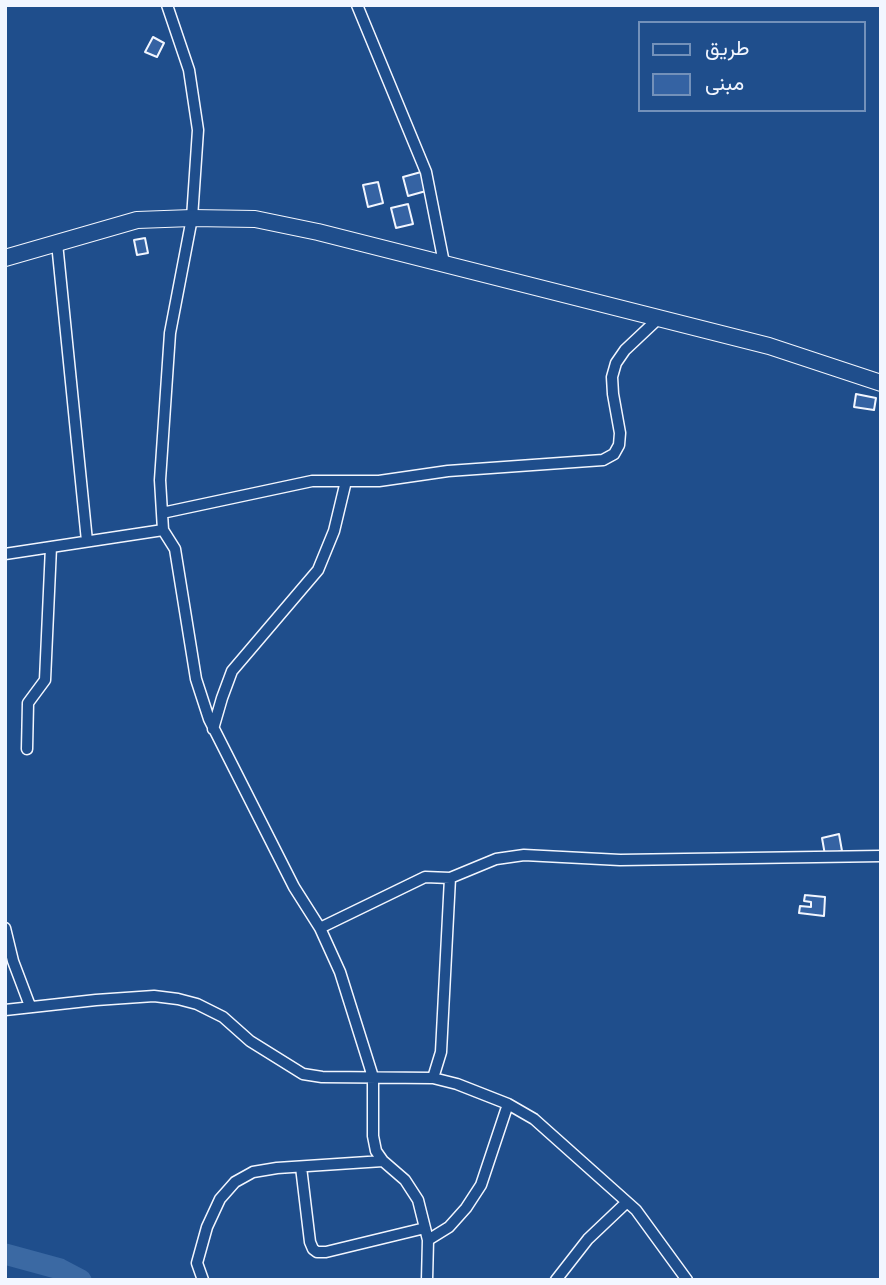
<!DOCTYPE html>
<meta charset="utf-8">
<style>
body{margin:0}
#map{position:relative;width:886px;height:1285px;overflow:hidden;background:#1f4e8c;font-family:"Alegreya Sans",Vazirmatn,sans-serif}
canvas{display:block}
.frame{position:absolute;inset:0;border:7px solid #f2f6ff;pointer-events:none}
.legend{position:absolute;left:638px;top:21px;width:228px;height:91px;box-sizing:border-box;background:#1f4e8c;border:2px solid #7391ba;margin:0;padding:9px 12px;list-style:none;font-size:21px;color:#f2f6ff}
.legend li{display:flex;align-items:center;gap:14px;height:35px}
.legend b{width:35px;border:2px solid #7391ba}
</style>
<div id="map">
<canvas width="886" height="1285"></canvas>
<div class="frame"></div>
<ul class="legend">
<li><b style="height:9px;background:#1f4e8c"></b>طريق</li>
<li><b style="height:19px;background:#3563a3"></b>مبنى</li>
</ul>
</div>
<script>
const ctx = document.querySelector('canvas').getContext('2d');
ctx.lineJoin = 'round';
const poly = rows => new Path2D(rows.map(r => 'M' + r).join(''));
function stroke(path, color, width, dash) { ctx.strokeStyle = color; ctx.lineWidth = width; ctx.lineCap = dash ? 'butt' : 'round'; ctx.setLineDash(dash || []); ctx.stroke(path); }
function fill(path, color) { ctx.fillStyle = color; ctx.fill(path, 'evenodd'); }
stroke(poly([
 [5,1254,60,1269,81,1280]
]), '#3b69a3', 21);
const building = poly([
 [153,37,164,43,157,57,145,52,153,37],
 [421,172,426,191,408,196,403,177,421,172],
 [378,182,383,203,368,207,363,185,378,182],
 [408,204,413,224,396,228,391,208,408,204],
 [145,238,148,253,137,255,134,240,145,238],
 [856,394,876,398,874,410,854,407,856,394],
 [839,834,842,851,825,855,822,838,839,834],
 [805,895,825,897,824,916,799,913,800,906,811,907,811,902,804,901,805,895]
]);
fill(building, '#3563a3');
stroke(building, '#f2f6ff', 2);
const street = poly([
 [167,5,189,70,198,130,192,218,170,333,160,480,163,530,175,549,196,679,209,719,294,887,320,928,340,972,373,1077,373,1136,376,1151,383,1161,405,1180,418,1200,428,1240,427,1280],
 [357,5,426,172,444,263],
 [57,243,87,541],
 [162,513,312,481,379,481,448,471,603,460,614,454,619,445,620,433,613,394,612,377,616,363,625,350,659,318],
 [5,554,163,530],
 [213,729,222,698,232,671,318,570,334,531,346,481],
 [27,749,28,703,45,680,51,547],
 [5,928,13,961,30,1006],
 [320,928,425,877,450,878],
 [5,1010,96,1000,154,996,178,999,197,1004,223,1017,250,1041,303,1074,322,1077,433,1078,441,1052,450,878,496,859,524,855,620,860,881,856],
 [433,1078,457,1084,508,1104,534,1119,636,1210,687,1280],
 [301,1167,310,1242,313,1249,317,1252,326,1252,425,1228],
 [428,1240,449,1227,466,1208,481,1185,508,1104],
 [203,1280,197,1263,207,1227,220,1199,235,1182,253,1172,277,1168,383,1161],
 [556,1280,588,1239,627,1202]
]);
const secondary = poly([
 [5,258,137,220,192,218,255,219,318,232,769,346,881,383]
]);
stroke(street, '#f2f6ff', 13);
stroke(secondary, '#f2f6ff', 18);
stroke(street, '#1f4e8c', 10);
stroke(secondary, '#1f4e8c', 16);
</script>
